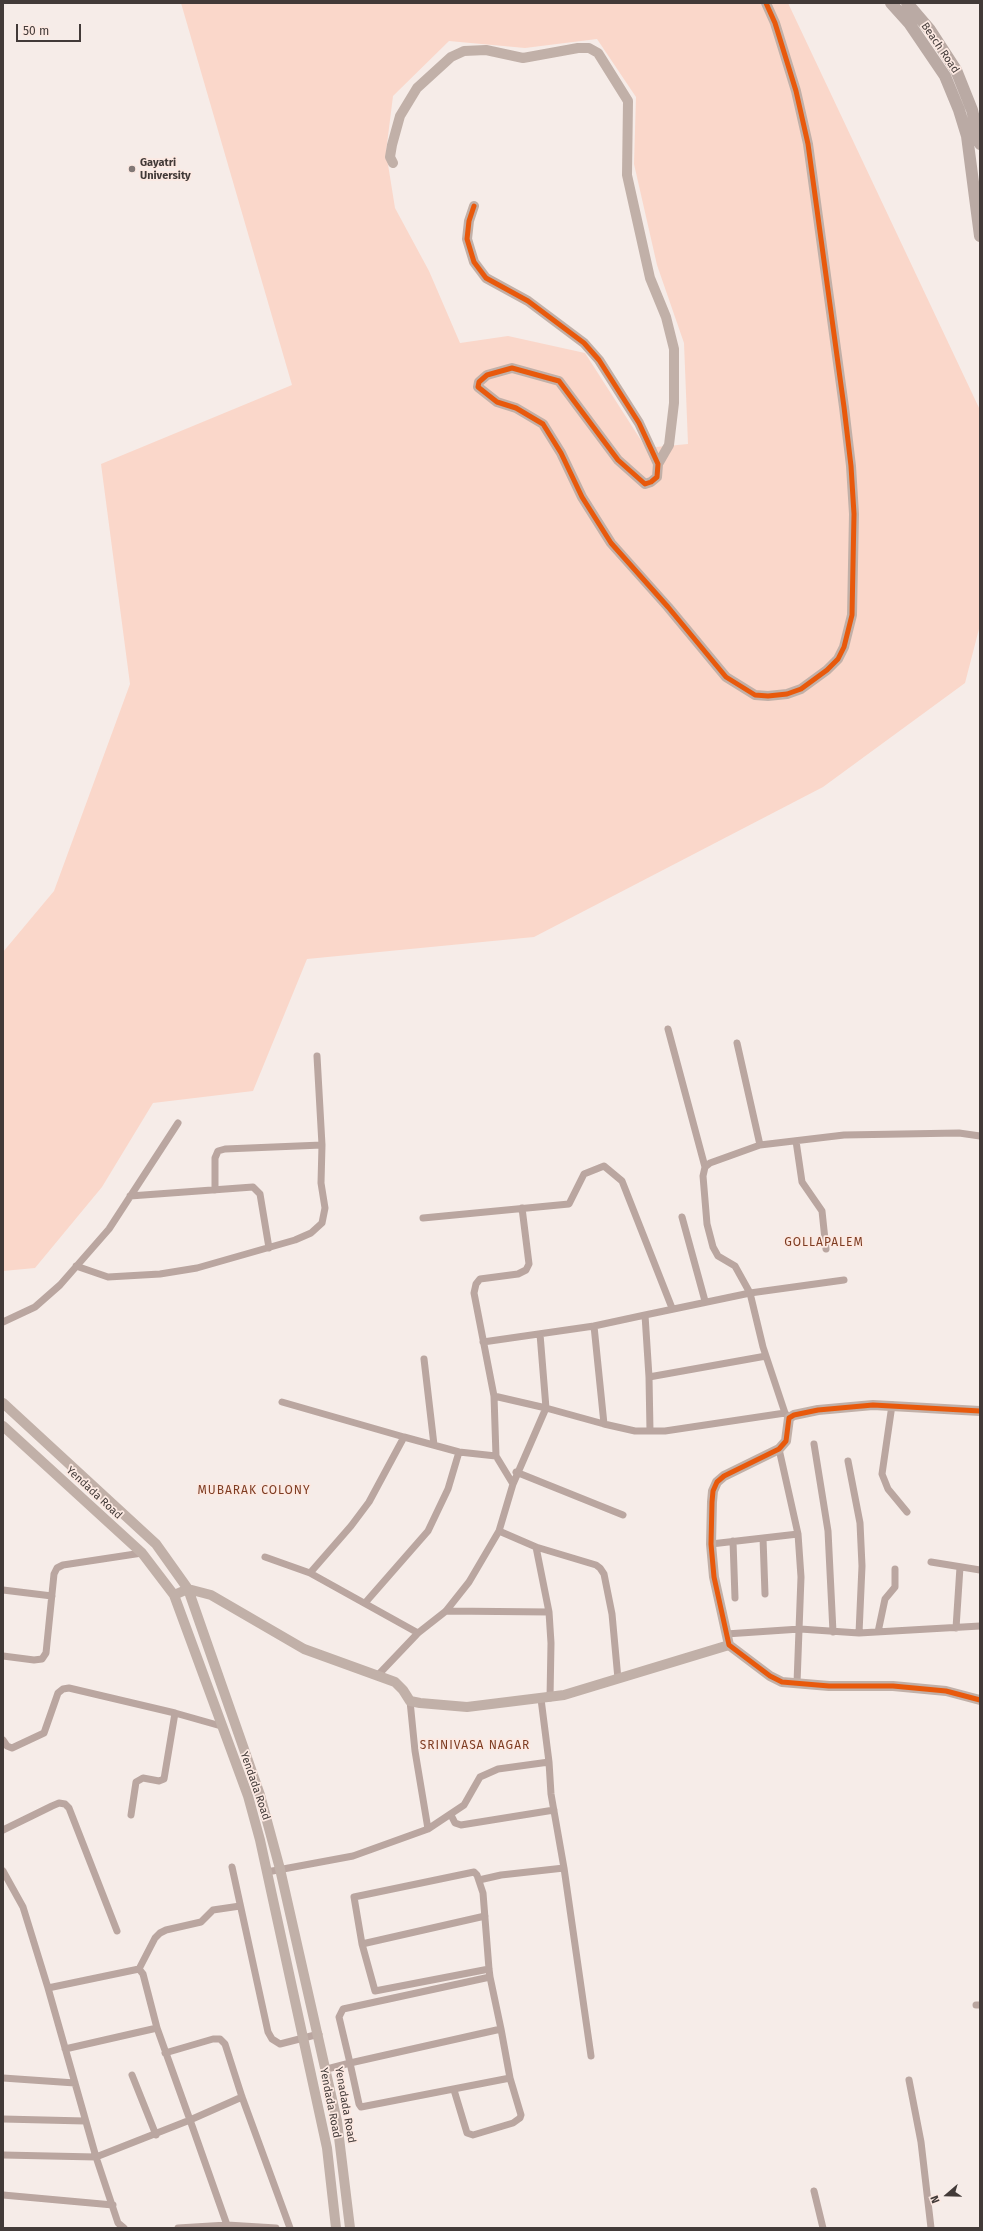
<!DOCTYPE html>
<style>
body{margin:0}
#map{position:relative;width:983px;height:2231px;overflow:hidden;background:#f6ece8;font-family:"Fira Sans",sans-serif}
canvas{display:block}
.frame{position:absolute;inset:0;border:4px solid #423a38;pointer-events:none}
.north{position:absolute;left:927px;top:2175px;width:40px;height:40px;-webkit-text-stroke:3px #fce9e2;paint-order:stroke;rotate:250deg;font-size:11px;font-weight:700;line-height:16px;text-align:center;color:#423a38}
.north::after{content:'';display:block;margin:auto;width:14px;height:18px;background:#423a38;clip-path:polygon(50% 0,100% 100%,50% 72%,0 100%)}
.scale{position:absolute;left:16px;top:24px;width:65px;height:18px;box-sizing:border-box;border:2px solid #423a38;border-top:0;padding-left:5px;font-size:12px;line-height:14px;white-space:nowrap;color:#423a38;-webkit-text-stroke:3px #fce9e2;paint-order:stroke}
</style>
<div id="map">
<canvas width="983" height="2231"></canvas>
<div class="frame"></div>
<div class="north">N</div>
<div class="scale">50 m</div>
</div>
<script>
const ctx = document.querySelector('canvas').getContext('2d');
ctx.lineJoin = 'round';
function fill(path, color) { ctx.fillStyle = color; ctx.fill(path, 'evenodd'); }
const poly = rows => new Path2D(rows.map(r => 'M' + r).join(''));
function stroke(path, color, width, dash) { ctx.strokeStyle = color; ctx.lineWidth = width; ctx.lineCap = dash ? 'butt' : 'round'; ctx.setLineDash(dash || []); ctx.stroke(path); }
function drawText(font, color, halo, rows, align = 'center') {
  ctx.font = font + ' "Fira Sans",sans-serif'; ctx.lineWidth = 3.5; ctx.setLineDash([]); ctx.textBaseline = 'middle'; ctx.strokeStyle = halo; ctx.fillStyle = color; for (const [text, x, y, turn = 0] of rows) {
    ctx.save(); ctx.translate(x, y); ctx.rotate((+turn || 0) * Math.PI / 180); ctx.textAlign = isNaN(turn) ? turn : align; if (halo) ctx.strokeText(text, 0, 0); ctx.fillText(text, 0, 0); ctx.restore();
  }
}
fill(poly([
 [181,3,788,3,980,410,980,625,965,683,823,787,534,937,307,959,253,1091,153,1103,102,1187,35,1268,3,1271,3,952,54,891,130,684,101,464,292,385],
 [597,39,636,97,634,164,657,265,684,343,688,444,646,448,585,353,508,336,460,343,429,271,395,208,386,152,393,96,449,41,525,48]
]), '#fad7ca');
stroke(poly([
 [668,1029,705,1167],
 [737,1043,760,1145],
 [796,1141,802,1182,822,1211,826,1249],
 [215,1190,215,1158,218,1151,225,1149,322,1145],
 [130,1196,253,1187,260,1194,269,1248],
 [522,1208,529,1264,526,1270,518,1274,480,1279,476,1284,474,1293,494,1396,496,1456,513,1484,499,1531,536,1547,596,1565,600,1568,604,1574,612,1614,618,1679],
 [682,1217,705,1301],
 [423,1218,569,1204,584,1174,604,1166,622,1181,672,1308],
 [76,1266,108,1277,160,1274,197,1268,295,1240,311,1233,322,1223,325,1208,321,1183,322,1145,317,1056],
 [3,1322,35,1307,60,1285,109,1229,178,1123],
 [540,1334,546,1408,604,1424,635,1431,665,1431,785,1413],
 [483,1342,594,1326],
 [424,1359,434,1445],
 [649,1377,766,1356],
 [494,1396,546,1408,513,1484],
 [282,1402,404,1437],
 [892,1405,882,1474,888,1489,907,1512],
 [789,1418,785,1413,763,1347,750,1293,735,1266,718,1256,713,1247,707,1224,703,1176,705,1167,710,1163,760,1145,844,1135,959,1133,980,1136],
 [604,1424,594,1326,645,1315],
 [650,1431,649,1377,645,1315,750,1293,844,1280],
 [814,1444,828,1531,833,1632],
 [779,1449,798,1534,801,1577,797,1683],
 [848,1461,860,1523,862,1566,859,1633],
 [516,1472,623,1515],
 [763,1538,765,1594],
 [733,1541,735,1598],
 [711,1544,798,1534],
 [536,1547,549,1612,551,1643,550,1698],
 [265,1557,310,1573],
 [931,1562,980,1570],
 [3,1590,52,1596],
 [365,1603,428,1531,448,1489,459,1452],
 [446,1611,549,1612],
 [956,1628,960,1567],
 [878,1632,885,1599,895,1587,895,1569],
 [418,1633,310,1573,351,1526,369,1502,404,1437,459,1452,496,1456],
 [726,1634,800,1629,859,1633,980,1626],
 [3,1656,34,1660,42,1659,46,1653,54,1574,57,1568,63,1565,142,1553],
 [378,1675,418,1633,446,1611,469,1582,499,1531],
 [410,1701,415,1751,428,1829],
 [175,1713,221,1726],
 [3,1740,7,1746,12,1748,44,1733,58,1693,63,1689,69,1688,175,1713,164,1779,159,1781,143,1778,136,1782,131,1815],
 [549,1762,551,1794,564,1868,591,2056],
 [451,1815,455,1823,461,1825,554,1810],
 [3,1830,52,1806,59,1803,65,1804,69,1808,117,1931],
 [232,1867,268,2032,272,2039,280,2044,319,2034],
 [3,1871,23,1907,48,1988,96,2157,118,2223,124,2228],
 [267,1872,353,1856,428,1829,464,1805,480,1777,498,1769,549,1762,541,1699],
 [479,1880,501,1875,564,1868],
 [362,1944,485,1916],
 [139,1969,155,1938,160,1933,166,1930,201,1922,213,1910,240,1906],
 [489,1969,375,1991,362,1944,354,1897,474,1872,477,1875,483,1893,489,1969,490,1977],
 [48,1988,139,1969,143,1974,157,2028],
 [976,2005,980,2005],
 [65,2049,157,2028,190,2120,242,2097],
 [165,2053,213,2039,220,2039,225,2044,242,2097,290,2228],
 [327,2069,350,2063,501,2029,490,1977,343,2009,339,2017,350,2063,359,2104,361,2107,510,2078,501,2029],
 [132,2075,156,2135],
 [3,2078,75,2083],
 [909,2080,921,2142,931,2228],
 [454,2090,467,2133,473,2135,513,2123,520,2118,521,2115,510,2078],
 [3,2119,85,2121],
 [3,2155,96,2157,190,2120,227,2225,225,2228],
 [814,2191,823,2228],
 [3,2195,113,2205],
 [178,2228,227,2225,276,2228]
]), '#baa6a0', 7);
stroke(poly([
 [393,163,390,157,392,145,400,116,417,88,451,57,464,51,486,50,523,58,578,48,589,48,598,53,628,101,627,175,650,278,666,317,674,349,674,403,669,445,658,464],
 [474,206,469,221,467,239,474,262,486,278,528,301,584,343,599,360,639,423,658,464,657,477,651,482,645,484,618,460,559,381,512,368,487,375,479,382,478,387,497,402,516,408,543,424,561,453,582,497,611,543,668,607,726,677,755,695,768,696,787,694,801,689,827,670,838,659,844,647,852,615,854,514,851,466,844,407,808,144,796,91,775,23,766,3],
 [3,1403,156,1544,188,1589,260,1795,280,1869,337,2121,350,2228],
 [980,1411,873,1405,818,1410,794,1415,789,1418,786,1441,779,1449,724,1476,717,1482,713,1491,712,1502,711,1544,714,1577,729,1645,770,1676,782,1682,829,1686,893,1686,946,1691,980,1700],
 [3,1426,142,1553,174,1595,248,1796,260,1840,327,2148,336,2228],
 [174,1595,188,1589,211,1595,304,1649,395,1682,403,1690,410,1701,420,1703,467,1707,564,1695,729,1645]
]), '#c1b0a8', 10);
stroke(poly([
 [891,3,909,23,945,76,959,110,967,136,980,236],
 [907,3,930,30,956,70,972,110,980,144]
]), '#baaaa4', 12);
stroke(poly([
 [474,206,469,221,467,239,474,262,486,278,528,301,584,343,599,360,639,423,658,464,657,477,651,482,645,484,618,460,559,381,512,368,487,375,479,382,478,387,497,402,516,408,543,424,561,453,582,497,611,543,668,607,726,677,755,695,768,696,787,694,801,689,827,670,838,659,844,647,852,615,854,514,851,466,844,407,808,144,796,91,775,23,766,3],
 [980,1411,873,1405,818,1410,794,1415,789,1418,786,1441,779,1449,724,1476,717,1482,713,1491,712,1502,711,1544,714,1577,729,1645,770,1676,782,1682,829,1686,893,1686,946,1691,980,1700]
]), '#e8590c', 5);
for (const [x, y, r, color] of [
 [132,169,4,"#817876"]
]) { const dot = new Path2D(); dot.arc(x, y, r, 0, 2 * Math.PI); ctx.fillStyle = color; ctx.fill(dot); stroke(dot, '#fce9e2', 1.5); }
drawText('11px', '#423a38', '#fce9e2', [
 ["Beach Road",940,48,56],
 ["Yendada Road",94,1493,43],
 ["Yendada Road",255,1786,71],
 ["Yendada Road",330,2103,79],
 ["Yenadada Road",345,2105,80]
]);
drawText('bold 11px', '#423a38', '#fce9e2', [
 ["Gayatri",140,163],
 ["University",140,176]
], 'left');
ctx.letterSpacing = '1px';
drawText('12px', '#7e3c22', '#fce9e2', [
 ["GOLLAPALEM",824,1243],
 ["MUBARAK COLONY",254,1491],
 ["SRINIVASA NAGAR",475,1746]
]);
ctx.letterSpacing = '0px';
</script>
